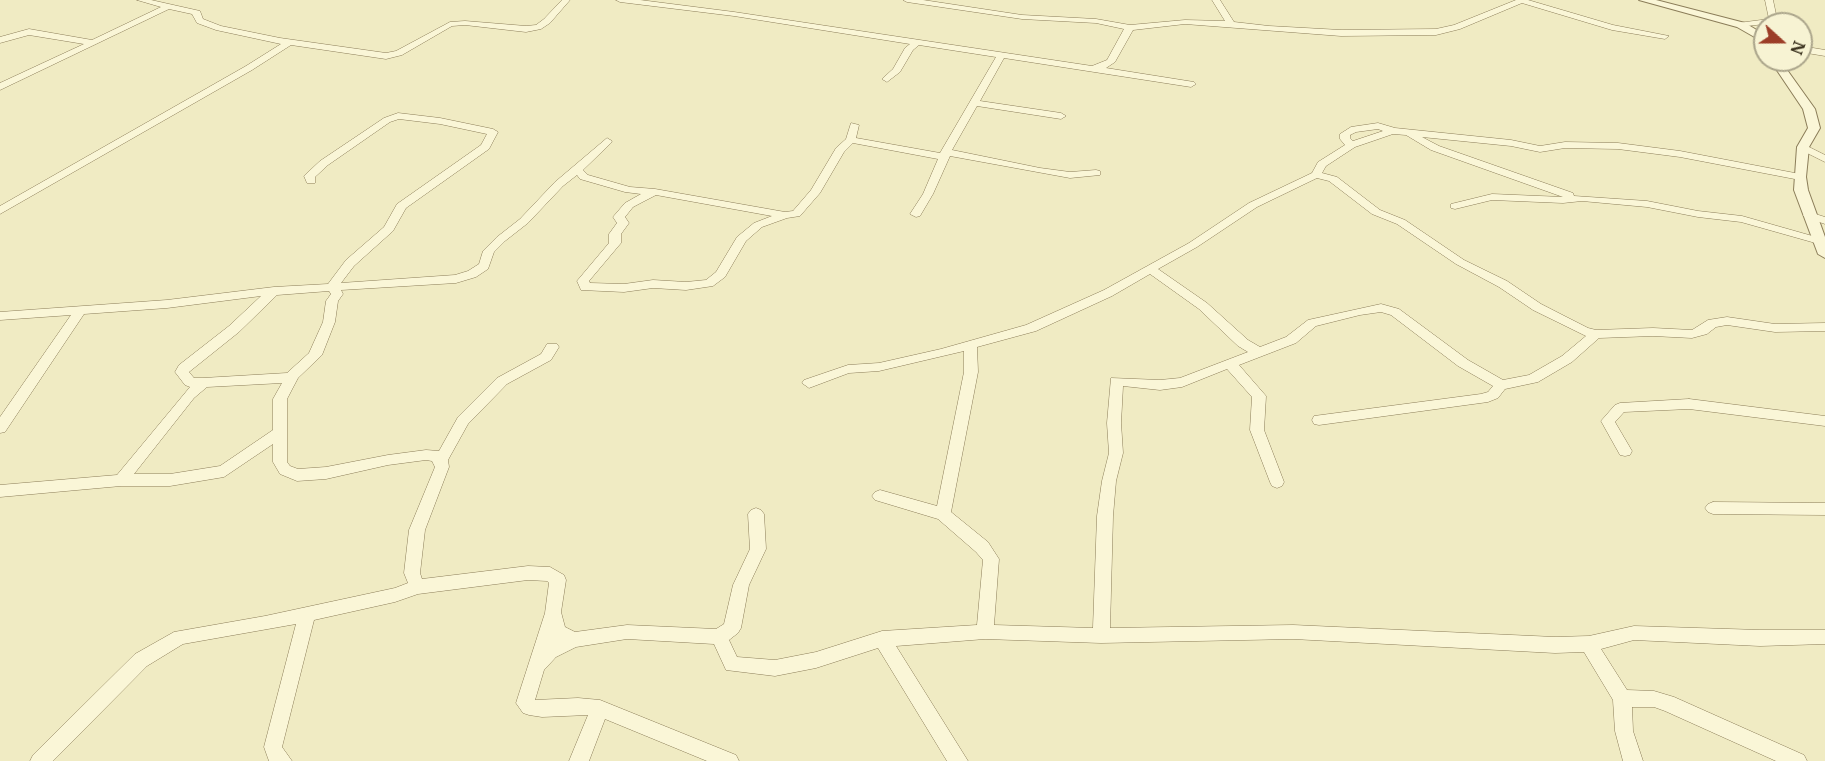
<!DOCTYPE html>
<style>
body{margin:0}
#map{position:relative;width:1825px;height:761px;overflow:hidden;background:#f0ebc3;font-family:Merriweather,serif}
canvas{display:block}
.north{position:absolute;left:1753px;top:12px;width:60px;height:60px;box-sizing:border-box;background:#f7f3d3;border:2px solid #aba58b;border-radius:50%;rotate:111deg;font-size:16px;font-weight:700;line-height:24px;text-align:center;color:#3a311e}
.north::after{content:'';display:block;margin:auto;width:21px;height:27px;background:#9c3d27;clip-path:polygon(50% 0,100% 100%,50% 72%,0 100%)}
</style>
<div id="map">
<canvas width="1825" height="761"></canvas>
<div class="north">N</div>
</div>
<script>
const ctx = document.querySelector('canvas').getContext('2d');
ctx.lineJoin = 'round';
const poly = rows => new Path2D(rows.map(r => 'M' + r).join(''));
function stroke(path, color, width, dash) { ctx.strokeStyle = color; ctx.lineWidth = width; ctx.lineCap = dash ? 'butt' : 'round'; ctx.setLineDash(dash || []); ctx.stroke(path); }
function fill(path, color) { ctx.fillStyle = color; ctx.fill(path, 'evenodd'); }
const minor = poly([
 [137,0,151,0,200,11,203,19,221,26,280,38,386,53,396,51,450,22,465,21,526,26,536,25,544,19,562,0,570,0,550,23,541,29,526,32,465,25,452,26,402,55,386,59,291,45,252,70,0,214,0,206,246,66,281,44,216,30,197,23,192,14,169,9,0,90,0,83,84,44,29,35,0,43,0,37,29,29,92,40,161,7,137,0],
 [616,0,640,0,734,12,1092,66,1107,60,1124,29,1096,23,1022,19,907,2,903,0,923,0,1022,15,1096,19,1130,25,1185,20,1225,21,1212,0,1220,0,1234,22,1269,26,1341,30,1436,29,1454,25,1516,0,1528,0,1613,25,1669,36,1665,39,1612,30,1522,3,1460,29,1436,35,1341,36,1185,24,1133,30,1115,62,1106,68,1194,82,1196,84,1191,87,1004,58,980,101,1061,113,1066,116,1061,119,977,106,952,150,1040,168,1070,172,1096,170,1100,171,1100,175,1070,178,950,156,933,194,920,216,916,217,910,214,923,194,938,159,853,143,844,152,820,193,800,216,787,218,762,227,746,241,725,277,713,286,686,290,653,288,624,292,581,290,577,281,609,243,609,234,617,223,613,217,625,203,641,194,625,192,580,179,577,175,563,186,528,223,505,241,494,252,488,269,476,277,456,283,341,290,343,294,338,301,335,322,322,355,298,378,287,399,287,462,290,466,298,469,326,467,388,455,426,450,439,451,458,417,497,378,541,354,547,344,557,344,559,347,551,360,507,384,468,424,448,460,449,467,425,530,420,573,422,579,528,566,550,567,564,575,566,580,561,612,565,627,575,632,627,625,716,629,724,624,733,585,750,549,748,514,751,510,756,508,761,510,764,514,766,549,749,585,741,628,738,633,729,640,737,657,775,660,816,652,882,631,977,625,983,560,976,552,938,519,875,500,872,496,875,492,880,490,937,506,964,372,964,351,879,371,849,373,809,388,802,383,804,380,848,365,879,363,941,349,1026,325,1104,290,1189,243,1249,203,1312,173,1318,162,1345,145,1340,139,1340,134,1351,127,1378,123,1395,128,1511,140,1540,146,1565,142,1618,143,1680,151,1800,174,1805,177,1800,180,1680,157,1618,149,1565,148,1540,152,1511,146,1422,137,1439,146,1573,193,1574,196,1647,201,1698,211,1742,216,1823,239,1825,241,1819,244,1741,222,1698,217,1647,207,1582,201,1563,203,1492,200,1455,209,1451,208,1451,204,1492,194,1563,197,1431,150,1406,135,1393,134,1355,147,1326,166,1322,173,1337,177,1380,210,1405,220,1464,260,1507,281,1541,304,1588,328,1596,330,1653,328,1692,330,1708,320,1727,317,1775,324,1825,323,1825,331,1775,332,1727,325,1716,327,1707,334,1692,338,1653,336,1599,338,1572,362,1538,382,1505,389,1498,398,1488,402,1319,425,1314,424,1312,420,1314,416,1481,394,1488,392,1493,386,1458,366,1391,315,1381,312,1360,315,1316,326,1296,343,1239,365,1266,396,1264,430,1284,482,1282,486,1277,488,1272,486,1270,482,1250,430,1252,397,1227,369,1182,387,1160,390,1123,386,1121,423,1123,453,1116,481,1113,516,1110,628,1293,625,1555,637,1589,636,1634,626,1760,630,1825,630,1825,644,1760,646,1634,640,1601,649,1627,690,1654,691,1674,697,1804,755,1807,761,1776,761,1665,711,1654,707,1632,707,1633,731,1643,761,1623,761,1615,731,1613,700,1584,652,1555,653,1293,639,1101,643,985,639,896,646,968,761,947,761,878,648,816,668,775,676,726,670,714,644,627,639,576,647,556,657,544,670,535,700,578,698,600,700,736,755,739,761,707,761,605,719,589,761,569,761,588,715,542,717,529,715,523,713,516,703,545,613,549,583,547,581,528,580,418,594,395,602,314,620,282,747,292,761,269,761,264,747,296,624,183,644,147,666,53,761,30,761,33,755,135,654,174,632,265,616,395,588,408,583,404,573,409,530,435,467,432,461,426,460,388,465,326,479,297,481,280,474,273,462,273,444,224,477,170,486,121,486,0,497,0,485,117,475,190,387,185,385,175,372,179,365,229,326,261,296,167,308,84,314,5,432,0,433,0,417,71,315,0,320,0,312,167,300,274,287,328,284,346,260,384,227,397,204,481,145,487,134,440,124,399,119,390,122,328,165,315,177,315,183,307,183,304,176,320,161,384,118,398,113,440,118,493,129,498,132,489,149,406,208,393,231,354,266,341,283,455,275,468,271,479,264,483,251,497,237,520,219,555,182,607,138,612,141,611,143,583,170,588,175,630,187,655,189,785,212,793,211,811,190,836,148,846,139,851,123,859,125,856,138,940,153,996,57,919,45,913,50,900,72,887,82,882,79,893,69,905,48,910,44,734,16,620,2,616,0],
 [1378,129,1383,131,1353,141,1350,138,1350,135,1356,132,1378,129],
 [1317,178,1329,181,1372,214,1397,224,1456,264,1499,287,1533,310,1586,336,1562,356,1529,375,1503,380,1468,360,1399,309,1381,304,1308,320,1286,337,1260,347,1248,340,1207,303,1158,269,1197,247,1257,207,1317,178],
 [656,195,772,216,754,223,737,237,716,272,706,280,686,282,653,280,624,284,590,283,589,281,621,243,621,234,629,223,625,217,633,207,656,195],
 [1150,274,1199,309,1238,346,1248,352,1180,378,1160,380,1111,378,1107,423,1109,453,1102,481,1097,516,1093,628,994,625,999,559,988,542,951,512,978,372,977,347,1036,331,1112,296,1150,274],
 [329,291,331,294,326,301,323,322,309,353,287,373,203,378,194,378,189,372,239,332,277,295,329,291],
 [282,383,273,399,273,430,220,466,170,474,134,474,194,398,207,387,282,383],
 [1765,0,1773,0,1777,19,1774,23,1738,27,1738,23,1769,19,1765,0],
 [1801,46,1825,50,1825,56,1801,52,1801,46],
 [1803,144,1825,155,1825,162,1799,149,1798,147,1803,144],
 [1809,212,1825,217,1825,224,1805,217,1803,215,1809,212],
 [1689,399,1825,416,1825,426,1689,409,1624,412,1615,422,1632,451,1630,455,1625,456,1620,455,1601,421,1615,405,1620,403,1689,399],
 [1713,502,1825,503,1825,515,1713,514,1708,512,1705,508,1708,504,1713,502]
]);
const tertiary = poly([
 [1639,0,1656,0,1745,23,1765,35,1765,43,1737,27,1639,0],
 [1770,60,1780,60,1815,109,1820,128,1809,147,1806,177,1808,190,1825,237,1825,258,1818,254,1794,190,1797,147,1808,128,1803,109,1770,60]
]);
stroke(minor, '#8b7d59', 1);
stroke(tertiary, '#8b7d59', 2);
fill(minor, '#faf6d7');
fill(tertiary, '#faf6d7');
</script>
